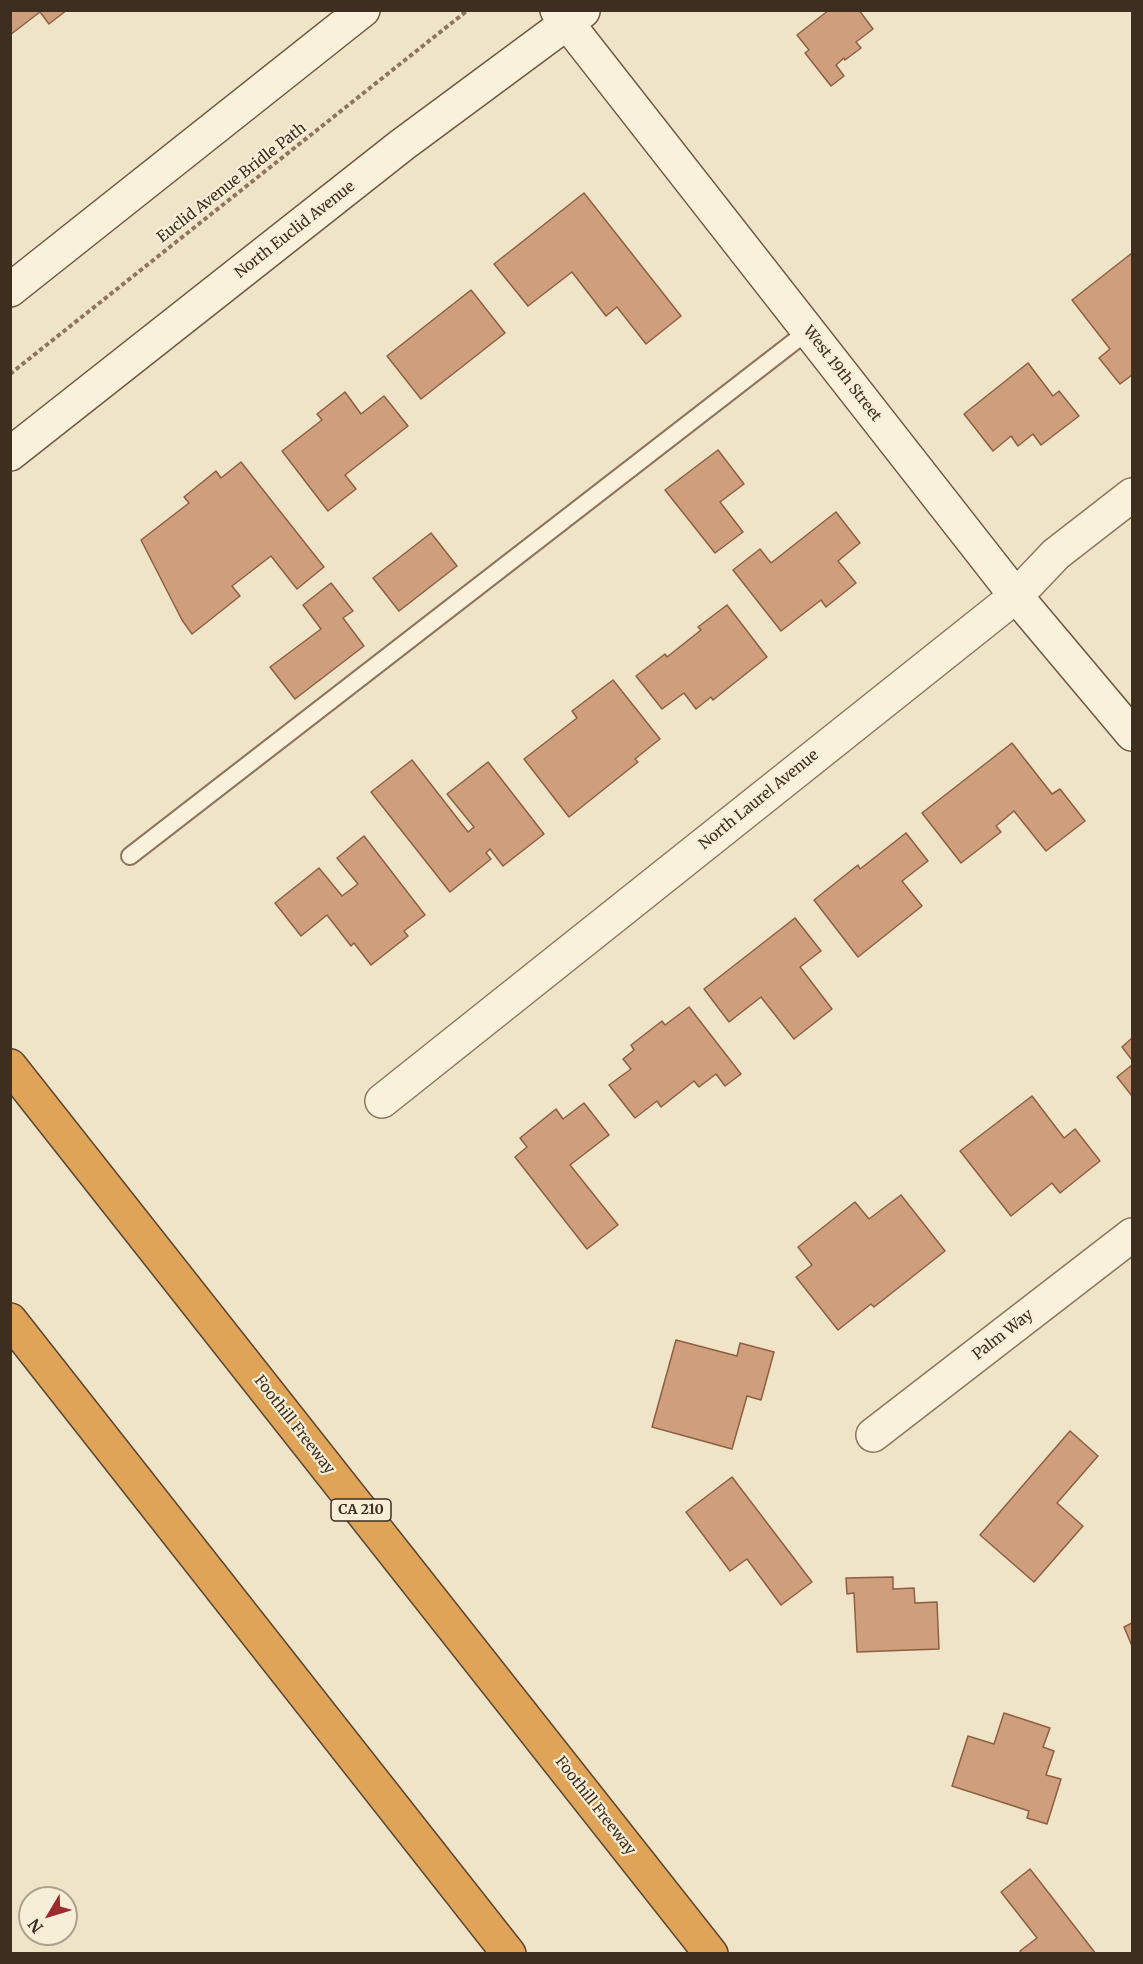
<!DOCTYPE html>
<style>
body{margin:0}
#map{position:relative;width:1143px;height:1964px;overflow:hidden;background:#f0e4c8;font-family:Merriweather,serif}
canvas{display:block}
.frame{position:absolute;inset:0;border:12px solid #3d2e20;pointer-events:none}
.north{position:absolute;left:18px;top:1886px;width:60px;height:60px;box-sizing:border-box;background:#f7eed8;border:2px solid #ada18e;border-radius:50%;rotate:232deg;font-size:16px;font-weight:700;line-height:24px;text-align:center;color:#3d2e20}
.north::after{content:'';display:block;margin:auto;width:21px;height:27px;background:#9e2a2b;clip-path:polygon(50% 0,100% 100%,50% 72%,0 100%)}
</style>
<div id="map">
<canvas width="1143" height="1964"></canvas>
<div class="frame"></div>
<div class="north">N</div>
</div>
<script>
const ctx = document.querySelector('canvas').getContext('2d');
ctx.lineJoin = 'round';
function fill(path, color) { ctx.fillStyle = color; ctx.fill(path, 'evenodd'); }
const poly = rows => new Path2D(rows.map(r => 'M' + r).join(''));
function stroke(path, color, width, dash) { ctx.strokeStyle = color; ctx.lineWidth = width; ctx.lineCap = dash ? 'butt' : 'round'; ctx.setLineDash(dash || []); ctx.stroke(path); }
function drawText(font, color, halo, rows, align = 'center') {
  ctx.font = font + ' Merriweather,serif'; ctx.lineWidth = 4.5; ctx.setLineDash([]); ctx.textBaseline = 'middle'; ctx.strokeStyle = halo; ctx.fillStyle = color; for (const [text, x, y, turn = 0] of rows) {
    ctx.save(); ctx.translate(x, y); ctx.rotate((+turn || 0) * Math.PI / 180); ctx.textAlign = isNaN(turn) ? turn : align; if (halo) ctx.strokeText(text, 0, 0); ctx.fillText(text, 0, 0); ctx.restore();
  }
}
const building = poly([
 [10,10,67,10,49,24,40,12,10,35,10,10],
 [829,10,859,10,873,29,856,42,861,48,845,60,844,58,836,65,844,76,831,86,805,53,809,50,797,35,829,10],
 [584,193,681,316,646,344,617,307,606,316,572,272,528,306,494,264,584,193],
 [1132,253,1132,375,1120,384,1099,358,1110,349,1072,300,1132,253],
 [471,290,505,333,421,399,387,356,471,290],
 [1028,363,1053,396,1059,391,1079,416,1041,445,1033,434,1018,446,1011,436,993,451,964,414,1028,363],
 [345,392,361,414,384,396,408,426,345,475,356,489,328,511,282,451,322,420,317,414,345,392],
 [718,450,744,484,720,502,743,532,715,553,665,490,718,450],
 [241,462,324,567,297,589,271,556,232,586,240,596,192,634,182,620,141,540,189,503,184,497,216,471,221,478,241,462],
 [836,512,860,543,838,561,856,583,826,607,821,600,781,631,733,570,760,549,771,563,836,512],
 [431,533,457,566,399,611,373,578,431,533],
 [331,583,353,611,343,618,364,646,295,699,270,667,321,629,303,605,331,583],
 [727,605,767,657,713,700,711,697,696,709,684,693,662,709,636,676,665,654,667,657,701,630,698,627,727,605],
 [613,680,660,739,635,759,638,762,569,817,524,759,577,718,572,711,613,680],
 [1012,743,1052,794,1060,789,1085,821,1046,851,1014,811,996,826,1001,832,961,863,922,813,1012,743],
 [412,760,468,832,474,827,447,794,488,762,544,834,503,866,490,849,486,853,491,859,450,892,371,792,412,760],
 [906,833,928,861,902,881,922,906,858,957,814,900,858,865,860,869,906,833],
 [364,836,425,915,404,931,408,936,371,965,354,943,351,946,327,915,301,936,275,903,319,868,342,896,358,884,337,858,364,836],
 [795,918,821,951,800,967,832,1009,794,1039,761,997,729,1022,704,989,795,918],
 [689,1007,741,1074,725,1086,716,1074,699,1087,694,1081,661,1107,657,1101,635,1118,609,1085,631,1069,623,1059,634,1050,631,1045,662,1021,665,1025,689,1007],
 [1132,1038,1132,1060,1122,1047,1132,1038],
 [1132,1065,1132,1096,1117,1077,1132,1065],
 [1032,1096,1064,1138,1075,1129,1100,1161,1060,1193,1052,1183,1011,1216,960,1151,1032,1096],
 [584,1103,609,1135,570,1165,618,1225,587,1249,515,1157,527,1147,520,1138,556,1109,563,1119,584,1103],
 [901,1195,945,1251,874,1307,871,1304,838,1330,796,1277,812,1265,798,1247,855,1202,869,1219,901,1195],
 [676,1340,737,1356,740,1343,774,1352,761,1400,747,1396,732,1449,652,1427,676,1340],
 [1070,1431,1098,1456,1057,1503,1083,1526,1034,1582,980,1535,1070,1431],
 [732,1477,812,1582,781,1605,747,1559,730,1571,686,1512,732,1477],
 [893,1577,893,1589,914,1588,915,1603,937,1602,939,1649,857,1652,854,1593,847,1594,846,1578,893,1577],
 [1132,1623,1132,1646,1124,1627,1132,1623],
 [1004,1713,1050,1728,1043,1747,1054,1751,1046,1775,1061,1779,1047,1824,1027,1818,1029,1811,952,1786,968,1736,994,1744,1004,1713],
 [1030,1869,1096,1954,1022,1954,1020,1951,1037,1938,1001,1892,1030,1869]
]);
fill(building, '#cf9f7d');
stroke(building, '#8d5f41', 1.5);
const service = poly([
 [130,856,808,331]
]);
const minor = poly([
 [382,1101,1016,596,1056,554,1132,495],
 [873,1435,1132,1235]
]);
const secondary = poly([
 [557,10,1016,596,1132,734],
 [10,290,363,10],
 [10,454,402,145,583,11]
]);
const motorway = poly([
 [10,1066,711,1954],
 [10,1320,509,1954]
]);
stroke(service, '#8d765c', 20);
stroke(minor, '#8d765c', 36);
stroke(secondary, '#6f573f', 36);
stroke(motorway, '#5b4430', 36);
stroke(poly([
 [10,374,468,10]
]), '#8d765c', 4, [4.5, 3]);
stroke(service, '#faf1dc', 16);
stroke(minor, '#faf1dc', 33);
stroke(secondary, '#faf1dc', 33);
stroke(motorway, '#e0a458', 33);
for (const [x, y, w] of [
 [361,1510,60]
]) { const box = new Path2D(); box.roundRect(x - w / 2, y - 11, w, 22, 4.5); ctx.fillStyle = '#f7eed8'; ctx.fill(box); stroke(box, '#3d2e20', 1.5); }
drawText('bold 14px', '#3d2e20', null, [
 ["CA 210",361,1510]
]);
drawText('15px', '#3d2e20', '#f7eed8', [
 ["Euclid Avenue Bridle Path",232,183,-38],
 ["North Euclid Avenue",295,230,-38],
 ["West 19th Street",842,374,52],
 ["North Laurel Avenue",759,800,-39],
 ["Palm Way",1003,1335,-38],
 ["Foothill Freeway",294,1425,52],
 ["Foothill Freeway",595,1806,52]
]);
</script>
